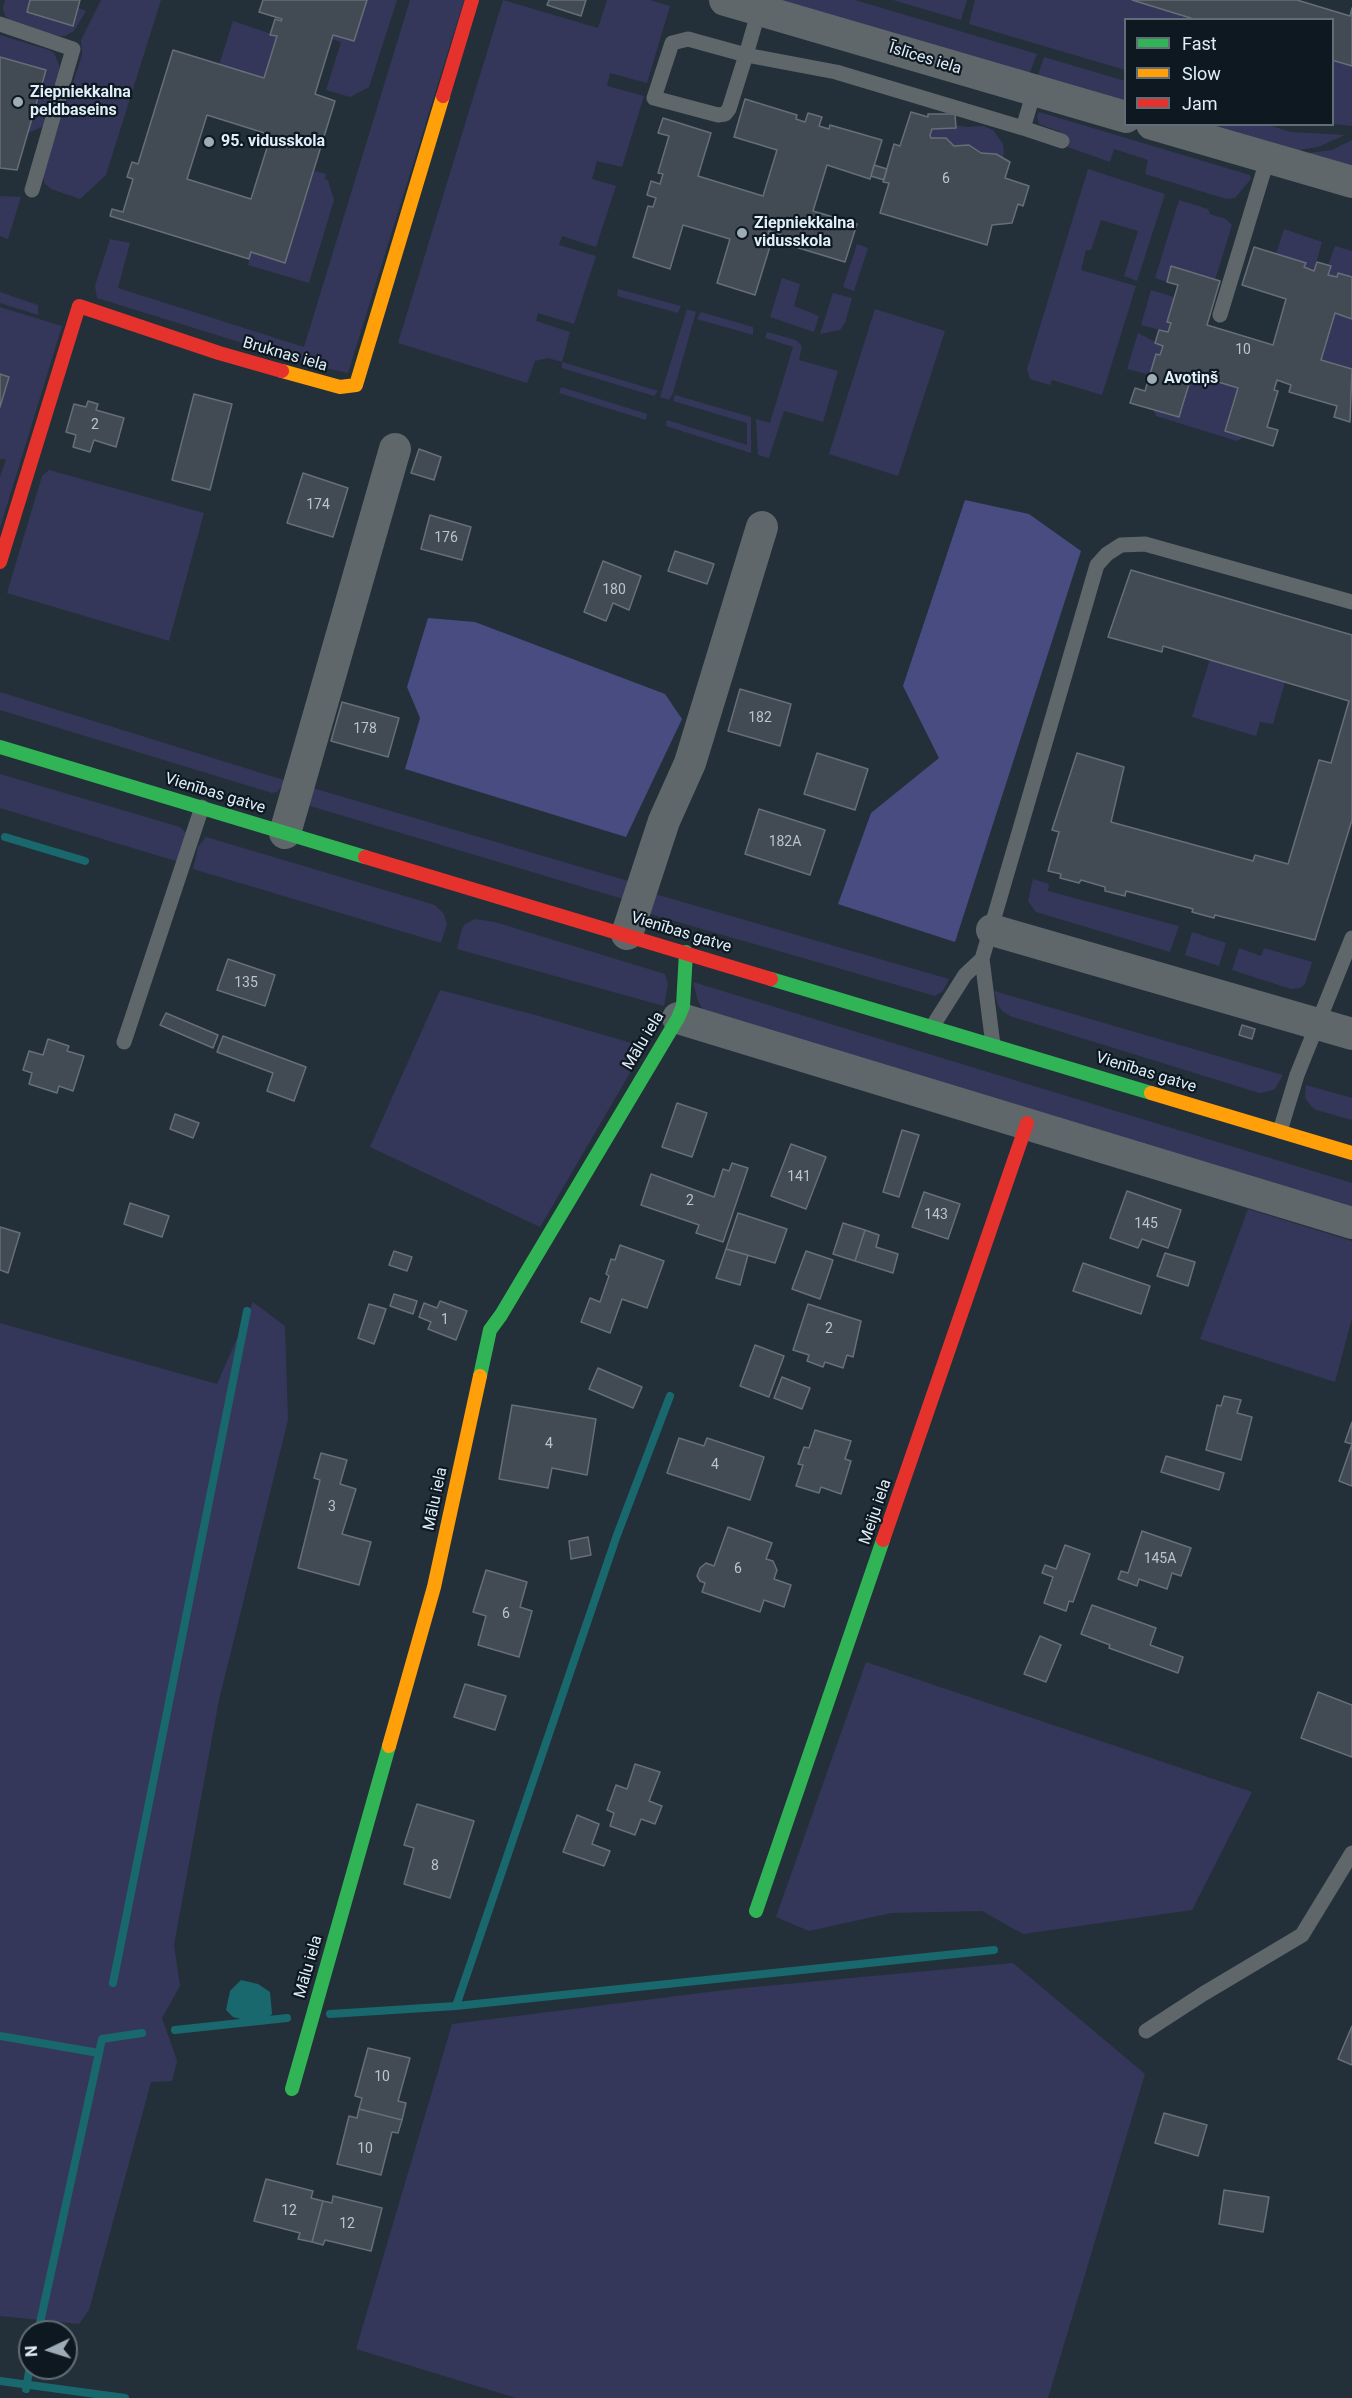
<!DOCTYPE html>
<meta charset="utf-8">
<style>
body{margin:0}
#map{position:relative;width:1352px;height:2398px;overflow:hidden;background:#233039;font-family:Roboto,sans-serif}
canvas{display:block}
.legend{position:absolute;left:1124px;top:18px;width:210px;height:108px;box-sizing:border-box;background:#0e1820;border:2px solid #626e77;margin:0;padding:8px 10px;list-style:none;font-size:18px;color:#dfeef9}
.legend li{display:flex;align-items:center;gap:12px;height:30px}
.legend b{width:30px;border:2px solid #626e77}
.north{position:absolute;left:18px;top:2320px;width:60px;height:60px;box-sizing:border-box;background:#0e1820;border:2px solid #626e77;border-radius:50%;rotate:266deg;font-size:16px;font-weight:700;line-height:24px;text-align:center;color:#dfeef9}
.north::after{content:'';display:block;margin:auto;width:21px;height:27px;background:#9dacb6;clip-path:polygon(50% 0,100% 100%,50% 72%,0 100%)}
</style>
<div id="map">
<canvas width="1352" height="2398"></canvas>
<ul class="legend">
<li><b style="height:8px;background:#30b455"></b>Fast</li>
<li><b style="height:8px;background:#ff9f0a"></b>Slow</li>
<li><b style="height:8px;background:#e5322d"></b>Jam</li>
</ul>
<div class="north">N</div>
</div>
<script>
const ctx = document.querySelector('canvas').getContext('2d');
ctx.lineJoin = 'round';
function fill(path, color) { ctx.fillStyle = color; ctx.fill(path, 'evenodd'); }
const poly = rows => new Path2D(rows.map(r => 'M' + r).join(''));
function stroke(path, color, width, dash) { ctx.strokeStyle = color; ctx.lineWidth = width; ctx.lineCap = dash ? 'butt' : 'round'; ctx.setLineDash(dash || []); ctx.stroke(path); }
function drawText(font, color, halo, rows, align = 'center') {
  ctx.font = font + ' Roboto,sans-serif'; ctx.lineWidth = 4.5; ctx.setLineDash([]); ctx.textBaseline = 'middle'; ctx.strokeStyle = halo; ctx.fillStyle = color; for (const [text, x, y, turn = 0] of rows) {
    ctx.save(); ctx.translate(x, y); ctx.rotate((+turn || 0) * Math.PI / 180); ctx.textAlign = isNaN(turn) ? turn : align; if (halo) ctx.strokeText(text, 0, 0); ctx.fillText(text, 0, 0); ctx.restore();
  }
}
fill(poly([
 [5,0,30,0,27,12,72,26,78,8,86,11,74,31,65,36,58,36,13,23,5,16,3,8],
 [101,0,161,0,106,175,80,199,51,189,44,183,43,173,82,55,81,40],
 [367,0,397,0,369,87,350,97,326,90,341,42,332,39,333,35,354,41],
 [410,0,464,0,348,373,320,367,97,298,95,286,110,239,130,243,118,288,304,347],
 [503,0,598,28,607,0,650,0,670,6,647,83,610,73,607,86,644,96,622,167,597,161,592,179,616,186,596,247,562,236,559,245,596,256,574,324,538,313,536,321,570,332,562,362,658,391,654,396,562,368,562,362,548,358,535,361,527,383,398,343],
 [770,0,855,0,1037,54,1028,77],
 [893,0,967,0,961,20],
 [975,0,1132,0,1197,19,1126,20,1125,70,969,24],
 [233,21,277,36,264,78,219,65],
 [0,35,49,50,54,53,59,65,60,74,44,126,28,133,45,70,0,57],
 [1044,57,1125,81,1125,102,1037,78],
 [1332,60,1352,66,1352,126,1333,124],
 [1039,112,1250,175,1251,179,1235,198,1226,199,1145,174,1148,160,1114,149,1110,162,1065,146,1061,132,1039,124,1037,116],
 [956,125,966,127,983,126,993,130,1003,144,1004,153,1002,159,994,153,981,153,969,145,953,145,946,138,931,138,930,135,932,129,956,128],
 [1215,125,1268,125,1291,132,1345,135,1318,147,1293,151,1214,127],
 [1352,140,1352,169,1308,153,1332,150],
 [1088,169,1165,194,1137,281,1124,276,1138,231,1101,220,1091,250,1086,250,1081,270,1136,286,1102,395,1052,380,1050,385,1030,379,1027,369],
 [314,171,326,174,325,180,328,180,334,200,309,283,248,265,251,252,285,263],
 [0,196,21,197,8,239,0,236],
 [1179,200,1208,209,1210,214,1226,219,1232,225,1215,280,1171,267,1167,282,1155,278],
 [1284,229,1322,242,1314,270,1304,267,1305,263,1276,254],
 [857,244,868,248,854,291,843,287],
 [1335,246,1352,251,1352,277,1337,277,1328,275,1330,266,1328,265],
 [782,278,800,284,794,306,819,316,814,332,770,317],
 [618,289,681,306,678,313,617,296],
 [1151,290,1174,297,1167,321,1171,323,1168,332,1141,325],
 [0,292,38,305,38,315,0,303],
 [833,293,852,298,845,323,840,330,820,334],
 [0,307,62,326,0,528,0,477,6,459,0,459,0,407,9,378,0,374],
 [687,309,696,312,673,393,669,400,660,397],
 [875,309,945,331,898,476,829,454],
 [701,312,753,327,753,335,697,319],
 [1335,313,1352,319,1352,369,1321,360],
 [767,332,796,340,802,346,799,360,838,371,823,422,784,411,769,458,758,455,756,419,770,423,793,347,765,338],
 [1138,333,1163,346,1150,375,1127,369],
 [1192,374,1238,388,1225,431,1244,437,1237,441,1156,416,1153,409,1179,417],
 [561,387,647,414,646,420,559,393],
 [675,395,751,417,751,453,666,426,667,420,747,445,747,423,673,401],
 [49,470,204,513,169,641,7,593,42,476],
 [1210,659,1285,682,1273,724,1260,722,1256,736,1192,717],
 [0,692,287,781,277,792,272,793,0,710],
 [0,774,180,827,186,833,179,862,0,808],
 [306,786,635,883,623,899,310,806,306,803],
 [206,837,435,905,444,914,447,924,441,943,193,869,198,847],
 [1033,879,1049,884,1048,891,1179,926,1170,952,1036,912,1028,901],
 [648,892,949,979,943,991,935,996,650,914,644,908],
 [475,919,495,922,665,974,668,984,664,1006,457,949,462,929,465,924],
 [1192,932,1226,943,1219,966,1185,955],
 [1239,948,1261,956,1264,948,1312,962,1305,984,1300,988,1291,989,1232,970],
 [693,982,1352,1183,1352,1209,705,1014,698,1001],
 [440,990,539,1016,645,1047,540,1227,370,1147],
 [994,991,1283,1075,1275,1089,1266,1092,1259,1093,1240,1087,1010,1016,1002,1011,998,1005],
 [1306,1085,1352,1098,1352,1120,1316,1110,1311,1106,1305,1098],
 [1248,1209,1352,1241,1352,1318,1335,1382,1200,1339],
 [253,1302,285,1326,288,1420,219,1700,174,1945,180,1986,162,2018,177,2061,172,2081,151,2082,89,2310,79,2324,0,2316,0,1323,217,1384],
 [866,1662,1252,1792,1192,1910,1023,1934,982,1911,891,1913,809,1931,776,1917],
 [1013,1963,1145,2074,1048,2398,516,2398,356,2349,452,2024,733,1989]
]), '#343759');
fill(poly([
 [965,500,1029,514,1081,551,955,942,838,904,871,813,939,758,903,686],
 [428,618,475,622,665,694,682,719,626,837,405,769,420,718,407,687]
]), '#494c81');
fill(poly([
 [241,1980,258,1984,270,1992,272,2014,261,2024,233,2017,226,2010,230,1991]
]), '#18686e');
stroke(poly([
 [5,837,85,861],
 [113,1983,247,1311],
 [456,2006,617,1535,670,1396],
 [330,2014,456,2006,994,1950],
 [175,2030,287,2018],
 [0,2036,99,2053],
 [38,2332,102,2039,142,2033],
 [0,2381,125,2398],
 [26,2389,30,2366]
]), '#18686e', 8);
const building = poly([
 [30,0,80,0,73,26,27,12,30,0],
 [263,0,367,0,354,41,333,35,315,94,335,101,285,263,251,252,249,259,110,216,112,209,123,212,133,179,127,177,132,162,138,164,173,50,264,78,277,36,270,35,275,19,281,21,282,19,259,12,263,0],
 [207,115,271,135,251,199,187,179,207,115],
 [549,0,586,0,581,16,547,5,549,0],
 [1132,0,1297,0,1350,16,1352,8,1352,66,1332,60,1332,20,1197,20,1132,0],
 [0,57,46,70,17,170,0,168,0,57],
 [745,99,797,115,796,119,805,122,808,113,822,117,819,126,829,129,830,125,882,140,870,179,827,165,813,211,857,224,845,262,782,243,784,236,769,231,766,241,771,243,755,295,717,283,730,239,683,225,670,269,633,257,648,206,653,207,656,198,647,195,651,181,660,184,663,174,658,173,669,136,658,133,663,118,711,133,698,176,763,196,777,150,734,137,745,99],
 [911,112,928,117,928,114,955,114,956,128,932,129,930,135,931,138,946,138,954,146,969,145,981,153,996,154,1010,162,1005,178,1029,186,1023,206,1018,204,1012,223,992,225,987,245,880,213,889,183,883,182,894,144,900,146,911,112],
 [874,165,887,169,884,180,871,176,874,165],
 [1254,247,1306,263,1304,267,1314,271,1317,262,1331,266,1328,275,1337,277,1338,273,1352,277,1352,319,1335,313,1321,360,1352,369,1350,422,1334,417,1337,406,1289,392,1291,385,1277,380,1274,390,1278,391,1267,427,1278,430,1273,446,1225,431,1238,388,1192,374,1179,417,1130,403,1135,388,1145,391,1156,354,1160,355,1163,346,1155,343,1159,330,1168,332,1171,323,1167,322,1178,285,1167,282,1171,266,1220,281,1207,325,1273,345,1286,299,1242,285,1254,247],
 [0,374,9,377,0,407,0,374],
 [194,394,232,404,210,490,172,480,194,394],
 [88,401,98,404,96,410,124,418,116,447,94,440,90,452,73,447,76,435,66,432,74,404,86,407,88,401],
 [419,449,441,457,434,480,411,473,419,449],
 [303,473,348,488,333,537,287,523,303,473],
 [430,515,471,527,462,560,421,549,430,515],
 [675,551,714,564,707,584,668,571,675,551],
 [603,561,641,576,629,610,613,603,606,621,584,612,603,561],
 [1131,570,1352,635,1352,820,1315,940,1215,915,1214,918,1192,912,1193,909,1126,891,1125,896,1105,891,1105,887,1081,880,1079,883,1060,878,1061,874,1048,871,1059,832,1052,830,1077,753,1124,767,1111,822,1253,861,1255,855,1288,864,1319,760,1331,763,1349,701,1163,646,1162,652,1108,637,1131,570],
 [740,689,791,704,780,746,728,731,740,689],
 [342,702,399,718,388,757,331,741,342,702],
 [817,753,868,769,855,810,804,794,817,753],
 [759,809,825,830,810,875,745,854,759,809],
 [228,959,275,975,265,1006,217,990,228,959],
 [166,1013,218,1035,213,1048,160,1025,166,1013],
 [1242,1025,1255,1029,1252,1039,1239,1035,1242,1025],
 [223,1036,306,1067,294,1101,267,1091,273,1073,217,1052,223,1036],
 [48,1039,69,1046,67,1051,84,1056,73,1091,59,1086,57,1093,29,1084,32,1073,23,1070,29,1051,43,1055,48,1039],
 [677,1103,707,1113,692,1157,662,1147,677,1103],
 [175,1114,199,1123,193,1138,170,1129,175,1114],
 [902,1130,919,1135,899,1197,883,1192,902,1130],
 [791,1144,826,1157,806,1209,771,1196,791,1144],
 [732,1163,748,1168,723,1242,696,1233,699,1225,641,1205,651,1174,714,1197,723,1169,729,1171,732,1163],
 [1127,1191,1181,1210,1168,1248,1142,1239,1138,1248,1110,1238,1127,1191],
 [924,1192,960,1204,948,1239,912,1227,924,1192],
 [130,1203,169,1216,162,1237,124,1224,130,1203],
 [738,1213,787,1229,775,1263,726,1249,738,1213],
 [843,1223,865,1230,855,1261,833,1254,843,1223],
 [0,1227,20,1233,8,1273,0,1270,0,1227],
 [865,1230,879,1235,876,1247,898,1254,893,1273,855,1261,865,1230],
 [620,1245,664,1261,647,1308,622,1299,610,1333,581,1322,590,1298,600,1302,609,1276,606,1274,611,1259,615,1260,620,1245],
 [726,1249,748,1255,740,1285,716,1278,726,1249],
 [394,1251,412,1257,407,1271,389,1265,394,1251],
 [806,1251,833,1260,820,1299,792,1289,806,1251],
 [1165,1253,1195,1262,1188,1286,1157,1276,1165,1253],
 [1083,1263,1150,1286,1141,1314,1073,1291,1083,1263],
 [394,1294,417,1301,413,1314,390,1306,394,1294],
 [440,1301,467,1311,456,1340,428,1329,431,1322,419,1317,424,1303,437,1308,440,1301],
 [369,1304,386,1309,374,1344,358,1338,369,1304],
 [808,1304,861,1321,853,1357,847,1355,843,1368,825,1362,823,1367,807,1361,809,1355,793,1350,808,1304],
 [755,1345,784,1356,769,1397,740,1386,755,1345],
 [598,1368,642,1387,633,1408,589,1389,598,1368],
 [782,1377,810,1388,802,1409,774,1398,782,1377],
 [1224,1396,1241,1400,1237,1413,1252,1417,1241,1460,1206,1450,1217,1405,1221,1406,1224,1396],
 [512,1405,596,1419,587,1475,552,1468,548,1488,499,1479,512,1405],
 [1352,1422,1352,1486,1339,1481,1352,1444,1345,1442,1352,1422],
 [815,1430,851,1441,845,1459,851,1461,841,1494,821,1487,819,1493,796,1486,803,1465,798,1464,804,1447,809,1448,815,1430],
 [679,1438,704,1446,707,1438,764,1457,750,1500,667,1473,679,1438],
 [321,1453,347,1460,340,1484,356,1489,342,1534,371,1542,359,1585,298,1568,320,1480,314,1478,321,1453],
 [1166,1456,1224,1473,1219,1490,1161,1472,1166,1456],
 [728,1527,772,1543,766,1559,773,1561,777,1570,774,1579,791,1585,784,1607,764,1600,760,1612,702,1592,705,1583,700,1581,697,1576,700,1568,706,1563,714,1566,728,1527],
 [1142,1531,1191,1548,1181,1576,1172,1573,1167,1589,1139,1579,1137,1586,1118,1579,1121,1571,1128,1573,1142,1531],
 [588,1537,591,1555,571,1559,569,1541,588,1537],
 [1065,1545,1090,1554,1073,1602,1069,1601,1066,1611,1044,1603,1053,1577,1042,1573,1045,1565,1056,1569,1065,1545],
 [486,1570,527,1582,520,1607,532,1611,519,1657,478,1645,486,1616,473,1612,486,1570],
 [1092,1605,1156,1628,1150,1645,1183,1657,1178,1673,1109,1648,1110,1645,1081,1634,1092,1605],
 [1040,1636,1061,1645,1046,1682,1024,1674,1040,1636],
 [465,1684,506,1696,495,1730,454,1717,465,1684],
 [1318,1692,1352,1705,1352,1757,1301,1738,1318,1692],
 [635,1764,660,1772,649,1801,662,1806,655,1824,641,1819,635,1835,610,1826,614,1813,607,1810,616,1785,627,1789,635,1764],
 [417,1804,474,1821,450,1898,404,1884,414,1848,404,1845,417,1804],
 [577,1815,599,1824,592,1844,610,1851,604,1866,563,1852,577,1815],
 [1352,2026,1352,2065,1338,2059,1352,2026],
 [368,2048,410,2058,398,2101,406,2103,402,2120,359,2109,362,2098,355,2096,368,2048],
 [359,2109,402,2120,398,2133,392,2132,381,2175,337,2164,349,2116,357,2118,359,2109],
 [1164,2113,1207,2125,1198,2156,1155,2143,1164,2113],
 [266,2179,313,2191,311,2198,323,2201,312,2242,298,2239,300,2233,254,2221,266,2179],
 [1224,2190,1269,2197,1263,2232,1219,2224,1224,2190],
 [333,2196,382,2208,371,2251,325,2240,323,2245,312,2242,323,2201,332,2203,333,2196]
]);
fill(building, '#424b53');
stroke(building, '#666f78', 1.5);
stroke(poly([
 [759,10,746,55,688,39,672,43,654,98,718,115,725,114,729,109,746,55,836,72,1023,128],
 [0,24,73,49,32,190],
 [1034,92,1023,128,1062,141],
 [1220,315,1268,157],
 [932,1027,965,975,982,959],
 [124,1042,202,807],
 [993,1045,982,959,1097,565,1107,554,1121,545,1145,544,1352,602],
 [1280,1131,1297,1075,1352,938],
 [1146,2031,1203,1994,1302,1935,1352,1853]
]), '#5f676b', 15);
stroke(poly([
 [725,0,1126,117],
 [1152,124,1352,182],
 [285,833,395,449],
 [992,930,1352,1034],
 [627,934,664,821,690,763,762,527],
 [678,1018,1352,1223]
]), '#5f676b', 32);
stroke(poly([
 [0,747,365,857],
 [771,979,1151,1093],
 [480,1376,490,1330,501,1315,678,1018,683,1006,686,952],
 [756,1911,883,1540],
 [292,2089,389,1746]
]), '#30b455', 14);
stroke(poly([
 [282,371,340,387,356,385,443,96],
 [1151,1093,1352,1153],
 [389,1746,434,1587,480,1376]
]), '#ff9f0a', 14);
stroke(poly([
 [443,96,472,0],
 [0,562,79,306,219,353,282,371],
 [365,857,771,979],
 [883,1540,1027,1123]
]), '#e5322d', 14);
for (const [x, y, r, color] of [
 [18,102,6,"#9dacb6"],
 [209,142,6,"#9dacb6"],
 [742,233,6,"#9dacb6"],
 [1152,379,6,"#9dacb6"]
]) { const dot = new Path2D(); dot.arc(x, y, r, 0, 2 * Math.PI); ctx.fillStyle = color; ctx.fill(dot); stroke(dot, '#0e1820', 2); }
drawText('14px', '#b8c5d0', null, [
 ["6",946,179],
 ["10",1243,350],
 ["2",95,425],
 ["174",318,505],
 ["176",446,538],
 ["180",614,590],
 ["182",760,718],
 ["178",365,729],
 ["182A",785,842],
 ["135",246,983],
 ["141",799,1177],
 ["2",690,1201],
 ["143",936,1215],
 ["145",1146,1224],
 ["1",445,1320],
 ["2",829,1329],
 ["4",549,1444],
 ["4",715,1465],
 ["3",332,1507],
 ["145A",1160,1559],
 ["6",738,1569],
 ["6",506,1614],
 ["8",435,1866],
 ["10",382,2077],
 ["10",365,2149],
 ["12",289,2211],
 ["12",347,2224]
]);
drawText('16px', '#dfeef9', '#0e1820', [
 ["Īslīces iela",925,59,17],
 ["Bruknas iela",285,355,16],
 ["Vienības gatve",215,794,17],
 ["Vienības gatve",681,933,17],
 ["Mālu iela",644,1041,-59],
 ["Vienības gatve",1146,1073,17],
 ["Mālu iela",436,1499,-78],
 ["Meiju iela",876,1512,-71],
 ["Mālu iela",309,1967,-74]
]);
drawText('bold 16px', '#dfeef9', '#0e1820', [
 ["Ziepniekkalna",30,93],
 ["peldbaseins",30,111],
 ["95. vidusskola",221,142],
 ["Ziepniekkalna",754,224],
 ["vidusskola",754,242],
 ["Avotiņš",1164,379]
], 'left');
</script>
